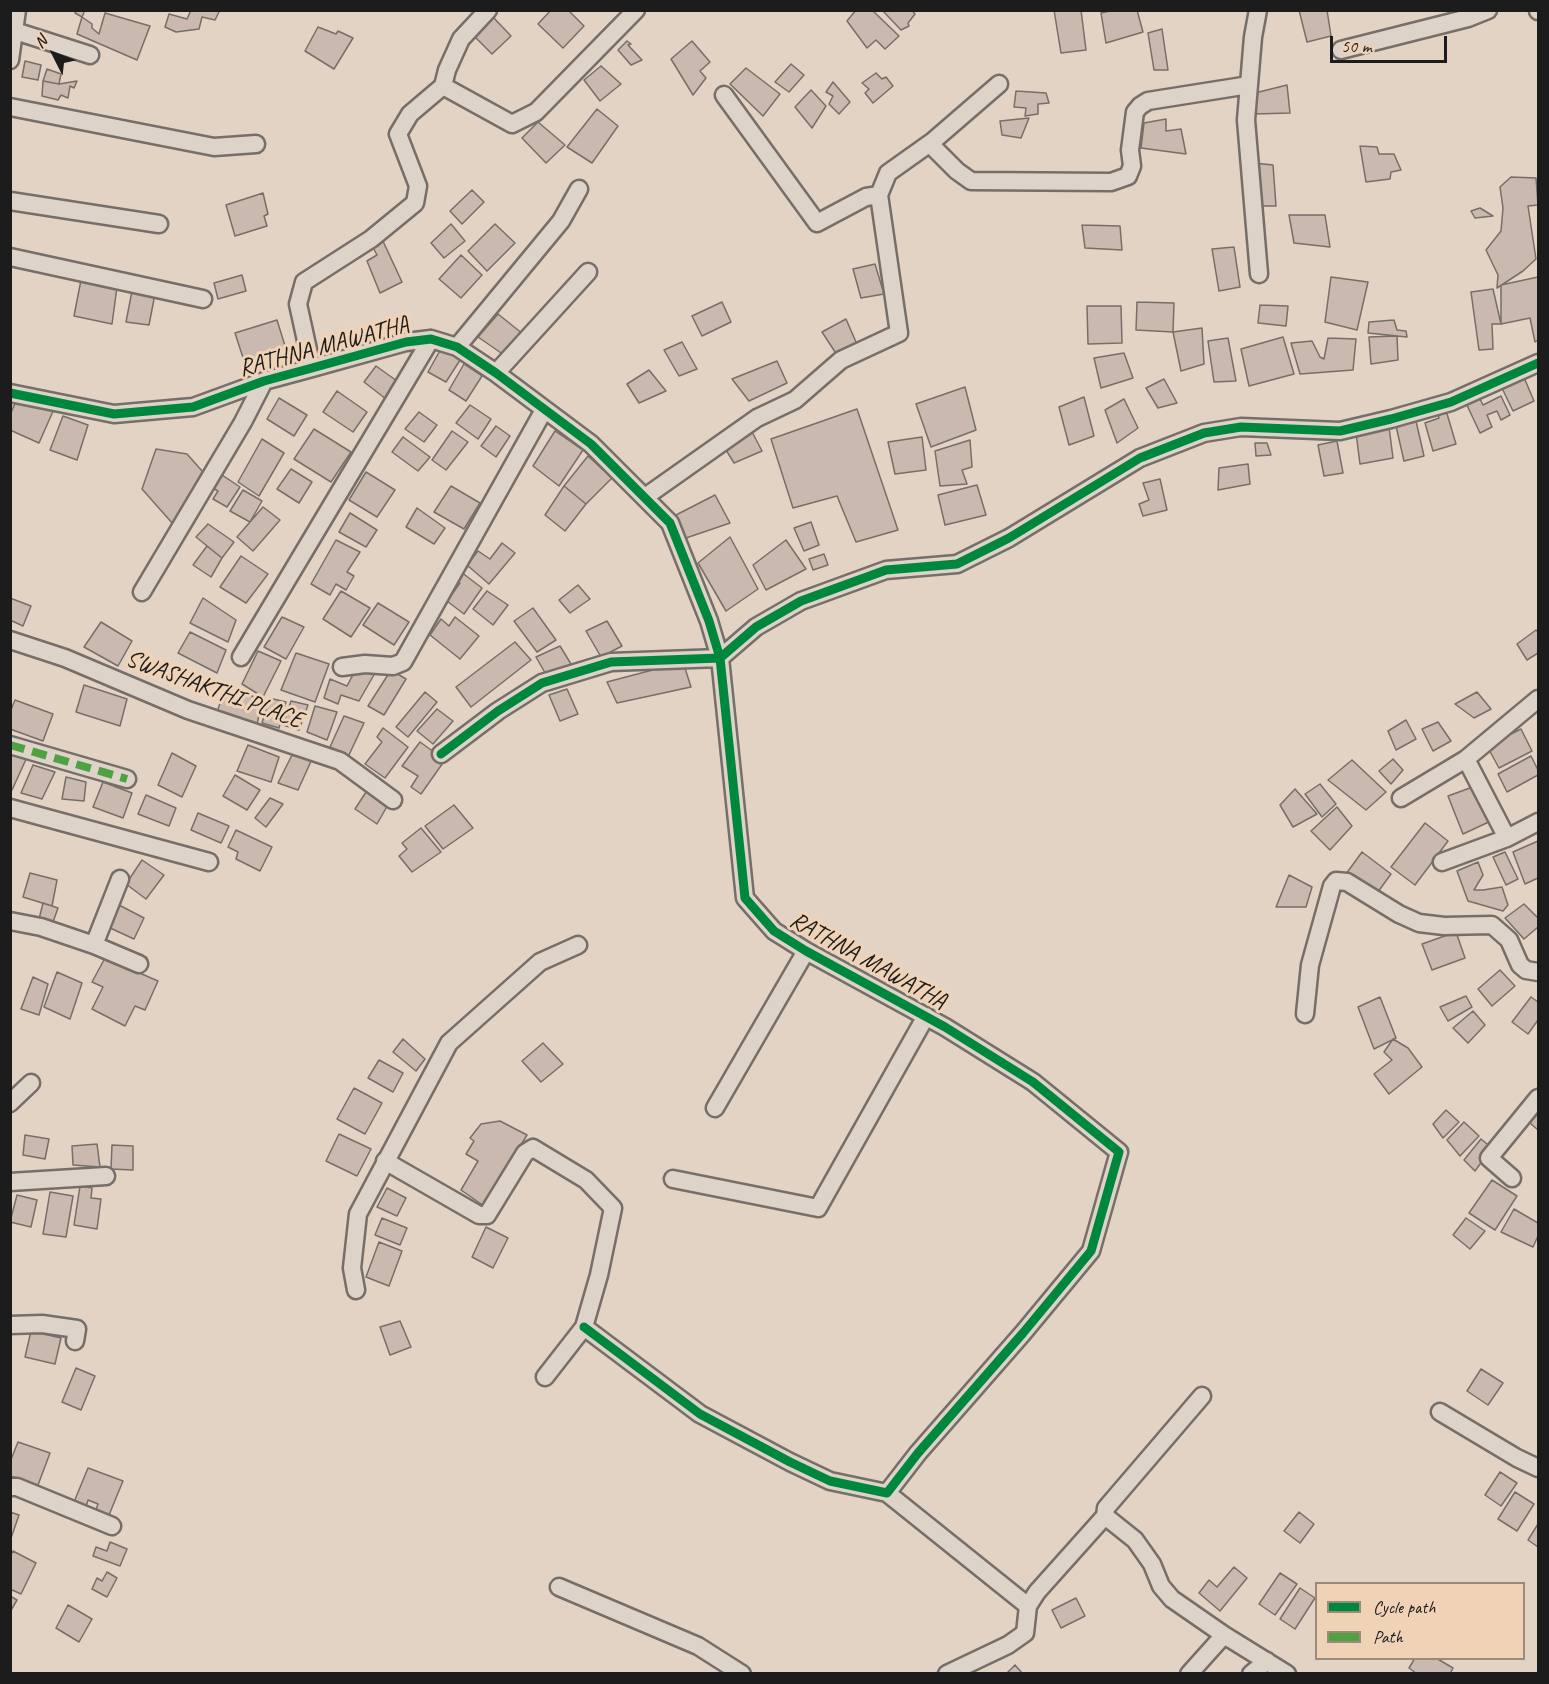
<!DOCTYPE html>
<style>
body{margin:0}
#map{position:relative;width:1549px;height:1684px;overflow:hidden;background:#e3d3c4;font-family:Caveat,sans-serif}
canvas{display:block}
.frame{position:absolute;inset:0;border:12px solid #1c1c1c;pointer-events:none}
.legend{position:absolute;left:1315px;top:1582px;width:210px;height:78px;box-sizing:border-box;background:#f0d3b7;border:2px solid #9b8a79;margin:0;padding:8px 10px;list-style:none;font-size:18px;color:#1c1c1c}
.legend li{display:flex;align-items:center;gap:12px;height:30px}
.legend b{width:30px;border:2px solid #9b8a79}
.north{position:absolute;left:24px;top:24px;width:60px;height:60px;-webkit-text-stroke:4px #f0d3b7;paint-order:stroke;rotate:312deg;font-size:16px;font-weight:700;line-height:24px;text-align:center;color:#1c1c1c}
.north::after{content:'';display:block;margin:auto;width:21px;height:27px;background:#1c1c1c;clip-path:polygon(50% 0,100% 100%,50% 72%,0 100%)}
.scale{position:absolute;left:1330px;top:36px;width:117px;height:27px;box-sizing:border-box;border:3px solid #1c1c1c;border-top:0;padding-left:8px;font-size:18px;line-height:21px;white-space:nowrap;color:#1c1c1c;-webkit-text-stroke:4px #f0d3b7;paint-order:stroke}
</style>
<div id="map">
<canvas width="1549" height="1684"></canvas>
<div class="frame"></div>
<ul class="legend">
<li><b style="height:8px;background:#00873e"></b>Cycle path</li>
<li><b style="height:8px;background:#4fa141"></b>Path</li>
</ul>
<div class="north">N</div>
<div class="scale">50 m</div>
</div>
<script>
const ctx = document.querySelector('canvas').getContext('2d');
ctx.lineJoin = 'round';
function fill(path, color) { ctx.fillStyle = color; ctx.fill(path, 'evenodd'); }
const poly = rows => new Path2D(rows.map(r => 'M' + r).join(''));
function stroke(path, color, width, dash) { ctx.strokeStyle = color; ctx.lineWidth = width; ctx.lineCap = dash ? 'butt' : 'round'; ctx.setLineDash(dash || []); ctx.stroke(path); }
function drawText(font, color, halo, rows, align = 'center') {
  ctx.font = font + ' Caveat,sans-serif'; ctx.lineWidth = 6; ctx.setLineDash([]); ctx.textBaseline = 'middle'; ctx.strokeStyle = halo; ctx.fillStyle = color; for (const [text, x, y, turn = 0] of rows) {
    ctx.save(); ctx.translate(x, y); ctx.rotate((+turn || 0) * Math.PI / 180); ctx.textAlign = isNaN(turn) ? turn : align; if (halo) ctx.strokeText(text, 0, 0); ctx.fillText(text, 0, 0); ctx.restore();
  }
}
const building = poly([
 [76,10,85,10,82,17,75,13,76,10],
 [191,10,220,10,215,20,202,17,199,29,176,32,165,27,169,14,187,19,191,10],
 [551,10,568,10,584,26,563,48,538,24,551,10],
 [856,10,872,10,899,36,885,49,876,40,867,48,847,21,856,10],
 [882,10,912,10,915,14,908,23,909,26,901,30,882,10],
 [1054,10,1081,10,1086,50,1061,53,1054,10],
 [1114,10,1137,10,1143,32,1106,43,1101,13,1114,10],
 [1299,10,1327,10,1331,36,1307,42,1299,10],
 [105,13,150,26,137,60,77,34,82,17,92,24,92,28,99,34,105,13],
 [491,15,511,36,492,54,472,34,491,15],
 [318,27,336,34,338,31,353,38,334,69,305,51,318,27],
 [1162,29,1168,70,1154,70,1148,33,1162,29],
 [627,41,631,44,628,45,642,60,631,65,618,50,627,41],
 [692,41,710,62,700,71,706,78,693,95,671,59,692,41],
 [25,61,41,65,38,80,22,77,25,61],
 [791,64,804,75,789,92,775,82,791,64],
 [601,66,621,84,600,101,584,80,601,66],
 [746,68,780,94,763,116,730,84,746,68],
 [47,69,61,74,59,84,43,81,47,69],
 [876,73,882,79,886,77,893,86,873,103,865,93,869,89,862,83,876,73],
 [43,81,59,84,77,81,74,88,70,86,68,98,61,95,58,100,42,96,43,81],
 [833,82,850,102,839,114,829,104,833,96,826,92,833,82],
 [1287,85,1290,113,1254,114,1251,94,1287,85],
 [811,90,826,106,812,128,795,107,811,90],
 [1016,91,1046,93,1049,103,1038,104,1038,114,1025,116,1026,108,1014,107,1016,91],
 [597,109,618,126,592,163,567,147,597,109],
 [1029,118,1021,138,1002,135,1000,121,1029,118],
 [1166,119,1166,131,1181,129,1186,154,1141,148,1144,123,1166,119],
 [538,122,565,145,546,163,522,138,538,122],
 [1360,146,1377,147,1379,154,1394,154,1401,170,1391,172,1390,179,1366,182,1360,146],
 [1254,163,1273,165,1276,206,1258,206,1254,163],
 [1511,177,1536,178,1538,205,1528,206,1536,259,1523,271,1497,288,1498,275,1486,250,1501,231,1503,208,1500,187,1511,177],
 [472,190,484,202,462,224,450,211,472,190],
 [263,193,268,214,264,216,267,226,235,236,226,205,263,193],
 [1480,208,1493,216,1475,218,1471,211,1480,208],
 [1289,215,1325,215,1330,247,1294,243,1289,215],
 [451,224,465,241,444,258,431,243,451,224],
 [495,224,515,243,487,271,468,251,495,224],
 [1082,225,1120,226,1122,250,1085,248,1082,225],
 [382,239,402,282,380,293,367,261,377,255,371,244,382,239],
 [1234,247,1240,287,1219,291,1212,249,1234,247],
 [461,255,482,275,461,298,439,279,461,255],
 [875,264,884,294,861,298,853,269,875,264],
 [242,275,246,291,218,299,214,283,242,275],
 [1331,277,1368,282,1357,330,1325,322,1331,277],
 [1538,277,1538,340,1535,342,1530,318,1501,324,1501,285,1538,277],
 [81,280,117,287,112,324,74,316,81,280],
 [1493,289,1501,324,1492,324,1493,349,1479,350,1471,292,1493,289],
 [132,291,155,294,149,325,126,322,132,291],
 [722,302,731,322,702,336,692,316,722,302],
 [1137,302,1174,303,1173,332,1136,330,1137,302],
 [1260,305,1288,306,1286,326,1258,323,1260,305],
 [1087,306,1121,306,1122,343,1088,344,1087,306],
 [498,314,523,334,504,355,478,337,498,314],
 [846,319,859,349,839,358,822,332,846,319],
 [277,320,286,349,262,356,264,361,246,367,235,333,277,320],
 [1394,320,1397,330,1406,331,1407,337,1368,333,1369,322,1394,320],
 [1202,328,1204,364,1181,371,1173,332,1202,328],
 [1397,336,1398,360,1371,364,1369,337,1397,336],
 [1283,337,1294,374,1249,386,1241,349,1283,337],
 [1228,338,1236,381,1214,382,1208,341,1228,338],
 [1328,338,1356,339,1353,370,1300,374,1291,343,1312,341,1320,357,1324,359,1328,338],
 [682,342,697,369,679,376,664,350,682,342],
 [443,345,462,357,446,382,428,372,443,345],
 [1124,353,1133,378,1101,388,1094,358,1124,353],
 [777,361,787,383,749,401,732,379,777,361],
 [464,364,482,376,466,401,449,390,464,364],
 [376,366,397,381,386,399,364,382,376,366],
 [649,370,666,391,639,403,627,384,649,370],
 [1523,375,1534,401,1513,411,1501,386,1523,375],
 [1164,379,1177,403,1158,408,1146,388,1164,379],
 [965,387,976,430,931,447,916,404,965,387],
 [337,391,367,412,353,432,323,412,337,391],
 [1478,395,1483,405,1501,396,1510,415,1501,420,1497,411,1487,415,1492,427,1480,433,1465,401,1478,395],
 [10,397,17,399,10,415,10,397],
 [1084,397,1094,436,1069,445,1059,407,1084,397],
 [279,398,307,415,294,436,267,419,279,398],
 [17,399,54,409,39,443,10,430,10,415,17,399],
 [1124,399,1138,428,1117,443,1105,410,1124,399],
 [470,405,491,419,478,439,456,423,470,405],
 [1445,407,1456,444,1433,451,1425,423,1439,418,1436,410,1445,407],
 [857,409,898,530,856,542,837,496,793,508,771,439,857,409],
 [419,412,437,425,424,442,405,429,419,412],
 [63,416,88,425,77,460,50,450,63,416],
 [1416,421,1424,456,1404,461,1396,426,1416,421],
 [496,426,510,436,496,457,481,446,496,426],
 [1389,427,1393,458,1360,464,1356,433,1389,427],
 [750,428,762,451,734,463,723,445,750,428],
 [314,429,351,452,331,482,294,459,314,429],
 [452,431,468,442,446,470,432,460,452,431],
 [555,431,583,450,559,486,533,466,555,431],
 [403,437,430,457,418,471,392,452,403,437],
 [922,437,926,470,895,474,888,442,922,437],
 [262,439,284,453,259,496,238,482,262,439],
 [970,440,972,467,962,470,967,484,940,486,935,451,970,440],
 [1337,441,1343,473,1324,476,1318,445,1337,441],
 [1255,443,1267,443,1271,455,1256,456,1255,443],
 [156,449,187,454,203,472,173,524,142,489,156,449],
 [588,456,612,478,586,504,564,486,588,456],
 [1248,464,1250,484,1218,490,1219,468,1248,464],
 [291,469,312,482,299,503,277,489,291,469],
 [366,472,395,490,377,517,349,500,366,472],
 [219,473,240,487,227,507,213,499,218,491,211,487,219,473],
 [1160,479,1167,510,1143,516,1139,504,1149,500,1143,483,1160,479],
 [977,485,986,515,945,525,938,495,977,485],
 [451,486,480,503,464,529,434,512,451,486],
 [564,486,586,504,565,531,545,515,564,486],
 [243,490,262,501,250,522,230,511,243,490],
 [715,495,730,523,686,538,676,515,715,495],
 [263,507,280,520,253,551,237,537,263,507],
 [417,508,445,528,434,544,406,527,417,508],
 [350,513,377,530,366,547,339,532,350,513],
 [811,522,819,545,804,551,794,528,811,522],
 [208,524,234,542,222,558,196,537,208,524],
 [730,537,758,589,726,611,698,563,730,537],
 [336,540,360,552,347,572,354,576,346,590,336,584,330,595,311,584,336,540],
 [786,540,806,569,766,590,753,565,786,540],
 [502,543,515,553,489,584,467,565,478,551,490,559,502,543],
 [207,546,222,558,211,577,193,565,207,546],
 [824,554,828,565,813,570,809,559,824,554],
 [241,556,268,574,246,603,220,587,241,556],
 [461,572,482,588,464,614,447,601,460,583,456,580,461,572],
 [578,585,590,599,570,613,559,600,578,585],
 [341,591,370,608,351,637,323,619,341,591],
 [487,591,508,605,493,625,473,609,487,591],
 [10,598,31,606,23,626,10,620,10,598],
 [203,598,236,620,228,642,190,623,203,598],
 [378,603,409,622,394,645,363,625,378,603],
 [533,608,556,640,537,652,514,621,533,608],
 [282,617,304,627,286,659,264,647,282,617],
 [455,617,479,636,460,659,430,635,441,619,449,626,455,617],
 [607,621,622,646,601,657,586,631,607,621],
 [101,622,132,641,118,666,84,647,101,622],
 [1536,630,1538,632,1538,653,1527,660,1517,644,1536,630],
 [190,632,226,650,217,673,178,653,190,632],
 [515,642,531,660,471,707,456,687,515,642],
 [560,646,574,669,548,678,536,657,560,646],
 [258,651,281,661,263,697,242,684,258,651],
 [296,653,329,664,315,702,281,690,296,653],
 [683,662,691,687,617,703,607,682,683,662],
 [358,665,375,673,359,701,341,695,338,704,324,698,330,679,347,686,358,665],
 [391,670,406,679,384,715,368,706,391,670],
 [84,685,127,699,120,726,76,712,84,685],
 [226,686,262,700,257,725,217,712,226,686],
 [567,689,578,714,560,721,549,695,567,689],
 [425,692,437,702,408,737,396,727,425,692],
 [1477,692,1491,709,1474,718,1455,704,1477,692],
 [269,698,286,702,279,728,262,723,269,698],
 [15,700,53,714,43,741,10,729,10,712,15,700],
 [291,701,308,705,299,730,283,725,291,701],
 [315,706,337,712,327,740,307,732,315,706],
 [437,709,453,721,433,744,417,731,437,709],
 [344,716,364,723,348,757,330,747,344,716],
 [1406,720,1416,739,1396,750,1388,731,1406,720],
 [1438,722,1451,741,1433,751,1422,729,1438,722],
 [383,728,408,747,385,778,365,764,382,742,377,737,383,728],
 [1521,729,1532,751,1499,768,1487,746,1521,729],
 [420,742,445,760,421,794,411,787,418,776,402,766,420,742],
 [248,745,279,757,271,782,237,771,248,745],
 [10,749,28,755,12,790,10,789,10,749],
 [294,751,312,759,298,790,278,783,294,751],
 [172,753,196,766,182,797,158,785,172,753],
 [1531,756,1538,770,1538,775,1507,792,1498,774,1531,756],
 [1393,759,1403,770,1391,784,1379,771,1393,759],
 [1352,760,1386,792,1366,810,1328,780,1352,760],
 [33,765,55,772,42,799,21,793,33,765],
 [235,775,260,790,247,810,223,796,235,775],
 [66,777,86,782,84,801,62,799,66,777],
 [103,782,132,793,123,818,93,807,103,782],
 [1320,784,1336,804,1322,817,1305,794,1320,784],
 [1478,785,1493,820,1463,834,1448,796,1478,785],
 [368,789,389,803,377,824,355,809,368,789],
 [1295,789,1317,814,1293,827,1280,805,1295,789],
 [146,795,176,808,169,826,138,814,146,795],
 [270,798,283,804,266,827,255,818,270,798],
 [454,805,473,828,443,849,425,826,454,805],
 [1337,807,1352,826,1330,850,1311,831,1337,807],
 [198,813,229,826,221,843,191,830,198,813],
 [1425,823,1448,841,1415,885,1391,867,1425,823],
 [421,828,441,852,412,872,399,856,407,849,402,843,421,828],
 [236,830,272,847,260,871,236,859,238,852,228,847,236,830],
 [1538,841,1538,878,1525,884,1513,852,1538,841],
 [1362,852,1391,874,1375,896,1346,874,1362,852],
 [1505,852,1518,879,1506,885,1493,857,1505,852],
 [142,860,164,875,146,899,126,884,142,860],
 [1478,862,1483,875,1474,890,1483,890,1502,887,1508,905,1503,911,1468,901,1457,871,1478,862],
 [30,873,57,880,52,906,23,897,30,873],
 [1289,875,1312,887,1306,907,1276,907,1289,875],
 [43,903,58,908,53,922,39,919,43,903],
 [1524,904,1538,918,1538,927,1524,939,1505,918,1524,904],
 [119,905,144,918,134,939,108,927,119,905],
 [1456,932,1465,958,1432,970,1422,944,1456,932],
 [105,958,158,981,145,1010,135,1006,125,1026,92,1009,103,987,92,982,105,958],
 [1500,970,1515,986,1492,1006,1478,989,1500,970],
 [57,972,82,983,70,1019,44,1007,57,972],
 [33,977,48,984,39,1015,21,1009,33,977],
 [1466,996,1472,1007,1448,1021,1440,1007,1466,996],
 [1380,997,1396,1038,1374,1049,1358,1007,1380,997],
 [1531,997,1538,1002,1538,1020,1528,1034,1512,1022,1531,997],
 [1473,1011,1485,1025,1468,1043,1453,1028,1473,1011],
 [403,1039,425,1059,416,1071,393,1052,403,1039],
 [1393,1039,1408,1048,1422,1067,1389,1094,1374,1074,1392,1060,1384,1052,1393,1039],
 [543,1043,563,1064,541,1082,522,1061,543,1043],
 [379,1060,403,1073,393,1092,368,1078,379,1060],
 [354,1088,382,1103,365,1134,337,1119,354,1088],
 [1446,1110,1459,1122,1443,1138,1433,1124,1446,1110],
 [1538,1111,1538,1130,1530,1123,1538,1111],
 [500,1121,527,1135,484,1206,461,1190,478,1161,466,1154,474,1141,470,1138,481,1124,500,1121],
 [1464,1122,1479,1136,1460,1156,1447,1140,1464,1122],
 [339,1134,371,1149,357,1176,326,1161,339,1134],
 [25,1135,49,1139,45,1159,23,1155,25,1135],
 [1481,1139,1492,1148,1475,1171,1464,1160,1481,1139],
 [97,1144,100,1167,73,1165,72,1146,97,1144],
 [112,1145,133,1146,133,1170,111,1169,112,1145],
 [1492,1180,1517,1196,1495,1230,1469,1213,1492,1180],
 [80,1186,92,1188,91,1198,101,1199,97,1229,74,1225,80,1186],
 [387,1188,406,1198,397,1216,377,1207,387,1188],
 [50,1192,73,1196,66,1237,43,1234,50,1192],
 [17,1195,37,1200,31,1227,10,1222,17,1195],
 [1514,1209,1538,1223,1538,1236,1533,1247,1501,1232,1514,1209],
 [382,1218,407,1228,400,1245,375,1235,382,1218],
 [1466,1218,1485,1231,1470,1249,1453,1235,1466,1218],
 [486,1227,508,1238,493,1268,472,1257,486,1227],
 [379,1242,402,1251,389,1286,366,1277,379,1242],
 [400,1321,411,1347,390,1355,380,1327,400,1321],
 [31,1331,61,1338,55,1364,25,1357,31,1331],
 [76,1368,95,1376,81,1410,62,1402,76,1368],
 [1481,1369,1503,1383,1488,1405,1467,1391,1481,1369],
 [18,1442,50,1453,38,1485,10,1476,10,1462,18,1442],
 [88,1468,123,1481,109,1515,96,1510,98,1504,88,1500,86,1507,74,1502,88,1468],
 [1500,1472,1517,1483,1501,1506,1485,1495,1500,1472],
 [1515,1492,1534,1504,1517,1531,1498,1519,1515,1492],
 [10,1512,19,1515,10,1541,10,1512],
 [1299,1512,1314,1524,1300,1543,1284,1531,1299,1512],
 [1538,1524,1538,1547,1528,1540,1538,1524],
 [110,1542,127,1549,120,1566,93,1556,96,1547,107,1551,110,1542],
 [13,1551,36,1563,21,1594,10,1589,10,1556,13,1551],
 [1234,1567,1247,1578,1220,1611,1199,1593,1209,1580,1217,1587,1234,1567],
 [107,1572,117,1578,107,1597,92,1589,97,1578,102,1581,107,1572],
 [1280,1573,1297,1584,1275,1615,1259,1604,1280,1573],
 [1300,1588,1315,1598,1295,1629,1280,1619,1300,1588],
 [10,1596,17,1600,10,1612,10,1596],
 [1076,1598,1085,1616,1061,1628,1052,1610,1076,1598],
 [68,1605,92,1619,79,1642,56,1628,68,1605],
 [1415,1658,1436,1658,1453,1668,1450,1674,1417,1674,1409,1668,1415,1658],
 [1015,1665,1023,1674,1006,1674,1015,1665]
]);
fill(building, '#cab9af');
stroke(building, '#766e68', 1.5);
const minor = poly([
 [1258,10,1253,37,1246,120,1259,274],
 [1538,10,1538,11],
 [15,31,90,55],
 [1341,50,1468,18,1488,10],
 [10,60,17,10],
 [443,86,512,124,536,112,636,10],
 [724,95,817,223,866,197,879,195],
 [10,107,214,147,256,144],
 [930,144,957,171,971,181,1111,182,1128,176,1132,166,1130,150,1135,112,1140,106,1148,101,1249,85],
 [10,201,159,224],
 [10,257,203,299],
 [457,347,561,221,579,189],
 [312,368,298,304,304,282,371,239,415,203,418,186,398,134,410,114,443,86,447,70,461,39,488,10],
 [496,373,588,272],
 [10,393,114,414,193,407,264,381,312,368,406,342,431,339,457,347,496,373,591,444,670,523,709,621,720,658,745,898,774,931,806,951,945,1027,1033,1082,1119,1152,1091,1251,1023,1333,918,1453,887,1493,830,1481,790,1462,700,1414,584,1327],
 [645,497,757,418,795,400,841,360,899,333,879,195,888,173,933,141,999,84],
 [142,592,243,422,264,381],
 [10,640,65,658,188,710,340,761,393,800],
 [241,657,431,339],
 [342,667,365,664,393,666,403,662,544,410],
 [10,745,127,779],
 [441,754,498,711,542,683,611,662,720,658,756,627,801,601,886,570,957,564,1009,538,1140,458,1204,433,1241,427,1340,431,1391,419,1451,402,1538,363],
 [1401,798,1466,759],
 [10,808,209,862],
 [1507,838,1466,759,1538,699],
 [1442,862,1507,838,1538,822],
 [10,921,41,927,94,945,139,964],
 [94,945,120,879],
 [1305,1014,1310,965,1332,886,1336,881,1347,882,1399,914,1419,923,1444,926,1492,925,1509,940,1520,965,1526,970,1538,972],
 [10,1103,31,1083],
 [715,1108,806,951],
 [385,1161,479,1215,487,1215,525,1153,533,1148,586,1180,613,1208,599,1275,584,1327,545,1377],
 [1512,1178,1489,1158,1538,1098],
 [673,1179,818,1208,926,1016],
 [10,1182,106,1176],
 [356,1290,352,1268,358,1214,449,1043,540,962,578,945],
 [10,1325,42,1324,77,1329,75,1341],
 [1440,1412,1517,1458,1538,1468],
 [10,1487,17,1487,112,1526],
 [887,1493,1028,1606],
 [1105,1516,1106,1508,1202,1396],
 [559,1587,698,1646,742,1674],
 [947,1674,1008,1645,1025,1633,1028,1606,1037,1592,1105,1516,1135,1540,1152,1564,1161,1586,1172,1599,1224,1635,1287,1674],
 [1189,1674,1224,1635],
 [1251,1674,1267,1661]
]);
stroke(minor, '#766e68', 21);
stroke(minor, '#ded3c9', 16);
stroke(poly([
 [10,745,127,779]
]), '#4fa141', 8, [15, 8]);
stroke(poly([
 [10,393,114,414,193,407,264,381,312,368,406,342,431,339,457,347,496,373,591,444,670,523,709,621,720,658,745,898,774,931,806,951,945,1027,1033,1082,1119,1152,1091,1251,1023,1333,918,1453,887,1493,830,1481,790,1462,700,1414,584,1327],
 [441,754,498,711,542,683,611,662,720,658,756,627,801,601,886,570,957,564,1009,538,1140,458,1204,433,1241,427,1340,431,1391,419,1451,402,1538,363]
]), '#00873e', 9);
drawText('24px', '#1c1c1c', '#f0d3b7', [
 ["RATHNA MAWATHA",324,347,-15],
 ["SWASHAKTHI PLACE",214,690,20],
 ["RATHNA MAWATHA",868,961,29]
]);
</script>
